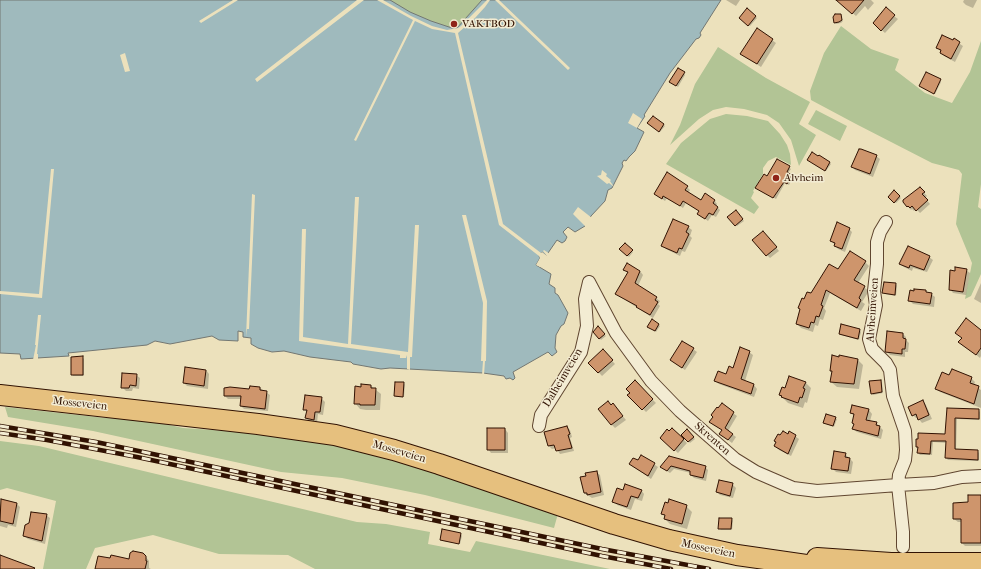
<!DOCTYPE html>
<style>
body{margin:0}
canvas{display:block;background:#ece1bc}
</style>
<canvas width="981" height="569"></canvas>
<script>
const ctx = document.querySelector('canvas').getContext('2d');
ctx.lineJoin = 'round';
function fill(path, color) { ctx.fillStyle = color; ctx.fill(path, 'evenodd'); }
const poly = rows => new Path2D(rows.map(r => 'M' + r).join(''));
function stroke(path, color, width, dash) { ctx.strokeStyle = color; ctx.lineWidth = width; ctx.lineCap = dash ? 'butt' : 'round'; ctx.setLineDash(dash || []); ctx.stroke(path); }
function drawText(font, color, halo, rows, align = 'center') {
  ctx.font = font + ' "IM FELL French Canon",serif'; ctx.lineWidth = 3; ctx.setLineDash([]); ctx.textBaseline = 'middle'; ctx.strokeStyle = halo; ctx.fillStyle = color; for (const [text, x, y, turn = 0] of rows) {
    ctx.save(); ctx.translate(x, y); ctx.rotate((+turn || 0) * Math.PI / 180); ctx.textAlign = isNaN(turn) ? turn : align; if (halo) ctx.strokeText(text, 0, 0); ctx.fillText(text, 0, 0); ctx.restore();
  }
}
fill(poly([
 [380,0,486,0,466,22,455,29,450,30],
 [841,26,871,49,899,59,895,70,925,93,952,103,970,72,981,41,981,184,978,207,981,209,981,274,971,296,965,299,972,263,956,224,962,174,959,170,932,163,856,124,811,100,810,91,824,53],
 [718,47,766,78,810,102,799,124,816,135,799,166,791,140,779,123,767,115,744,109,726,107,713,110,699,119,670,145,680,125,695,84],
 [816,110,847,126,840,141,808,124],
 [726,114,747,116,768,121,780,134,787,145,790,154,791,165,776,157,768,161,763,168,763,174,753,191,754,192,751,198,759,207,754,214,666,164,681,143,710,119],
 [5,407,106,418,143,419,183,428,257,433,386,453,559,510,554,528,425,495,342,478,281,472,93,431,8,417],
 [0,441,39,446,357,522,386,524,430,532,428,544,470,552,476,541,610,569,315,569,288,555,219,554,153,535,95,548,86,569,43,569,56,501,7,488,0,490]
]), '#b2c495');
const water = poly([
 [0,0,390,0,410,12,431,21,455,29,457,28,482,0,721,0,700,33,701,35,699,38,696,39,670,73,644,115,645,116,637,128,644,132,635,151,629,157,626,161,624,160,622,163,623,166,612,188,608,190,605,201,591,216,585,226,575,232,568,227,563,232,567,237,565,241,562,243,557,240,548,253,547,256,542,252,539,256,540,258,536,265,551,274,549,284,555,288,555,293,558,295,568,313,564,324,561,326,556,335,555,348,557,352,552,356,548,352,513,372,515,378,513,380,510,378,506,379,504,376,483,373,390,368,381,369,353,364,351,362,310,357,284,351,272,352,258,348,251,344,251,338,243,337,243,332,238,331,238,341,219,340,212,336,170,344,155,341,147,345,68,353,69,356,21,359,20,354,0,353,0,0]
]);
fill(water, '#9fbabd');
stroke(water, '#737772', 1);
fill(poly([
 [233,0,238,0,201,23,199,21],
 [357,0,364,0,257,82,255,79],
 [377,0,383,0,411,16,432,26,447,30,458,28,461,26,487,0,490,0,485,7,475,18,458,33,503,224,541,253,542,252,547,256,543,251,544,250,550,254,549,257,547,258,542,255,542,259,539,264,541,265,540,267,536,265,540,258,539,256,499,225,455,33,432,29,415,21,356,141,354,140,413,20],
 [495,0,499,0,570,68,568,70],
 [125,53,130,71,125,72,120,55],
 [633,113,642,119,637,128,628,123],
 [51,169,54,169,42,298,0,294,0,291,39,294],
 [602,170,607,174,606,176,611,180,610,181,614,187,609,183,607,184,597,176,601,175],
 [252,194,255,195,249,329,247,329,246,337],
 [355,197,359,197,351,344,408,352,415,225,419,225,412,357,410,357,410,370,407,369,407,355,406,358,400,358,400,355,299,341,302,229,306,229,303,337,348,344],
 [578,207,592,218,586,227,573,214],
 [462,215,466,215,487,301,486,361,485,361,484,375,482,375,483,361,481,361,483,303],
 [38,315,41,315,37,354,38,354,38,360,33,360,36,345,35,345]
]), '#ece1bc');
fill(poly([
 [726,0,740,0,736,6],
 [843,0,871,0,874,3,868,10,865,6,856,16,844,6],
 [964,0,977,0,973,8,966,5,963,2],
 [747,9,757,18,750,26,740,18],
 [840,15,843,21,841,23,836,24,835,23],
 [894,16,898,19,885,33,877,26],
 [772,40,776,43,761,67,741,54],
 [954,40,963,46,955,62,944,56,937,47,953,42],
 [684,73,685,75,678,87,672,83],
 [940,80,941,82,935,94,920,86],
 [653,117,665,126,660,132,650,125],
 [876,156,880,159,873,177,855,170,852,166],
 [777,160,791,169,788,173,793,177,789,185,785,183,776,199,758,189,767,177],
 [810,161,830,163,831,164,826,171],
 [687,187,690,190,688,193,701,201,715,201,717,204,716,206,720,210,716,217,712,215,708,221,701,216,700,211,686,203,683,208,667,198,665,201,658,196],
 [920,188,927,196,925,198,930,204,920,213,916,209,914,211,912,209,911,210,904,202],
 [894,192,901,198,896,203,889,197],
 [736,212,744,221,737,226,729,217],
 [688,227,692,230,690,236,692,238,685,252,682,251,680,256,666,249,662,245],
 [849,229,852,232,845,252,838,249,831,240],
 [766,235,779,251,770,258,767,255],
 [625,245,633,252,629,257,621,249],
 [929,257,933,260,927,272,913,268,912,271,904,267,900,264],
 [865,262,869,266,858,283,869,291,862,302,865,304,861,311,830,293,824,308,826,311,823,320,820,319,818,326,815,325,813,332,801,328,797,324,801,310,799,308,805,300,838,271],
 [625,270,640,271,643,275,638,286,660,301,658,304,660,306,653,318,616,294,628,273],
 [966,270,970,273,966,295,953,293,950,289,951,271,956,272],
 [981,283,981,303,974,299],
 [896,284,897,286,896,296,885,294,884,293],
 [925,291,927,293,931,294,935,297,934,307,913,304,909,300,915,292],
 [652,320,660,326,656,332,650,328],
 [842,326,860,330,861,332,859,340,841,335,840,334],
 [598,328,606,336,601,340,595,332],
 [981,331,981,356,980,358,960,342,963,338],
 [903,334,906,337,906,340,909,343,908,352,905,352,905,357,890,355,886,351],
 [693,349,697,352,685,370,671,360],
 [603,351,615,364,602,376,590,363],
 [749,352,753,355,745,381,754,385,757,389,754,397,719,384,715,381,727,375],
 [83,358,84,359,84,376,73,376,72,374],
 [857,359,863,365,859,389,837,387,831,382,832,372,831,370],
 [206,370,209,374,208,389,187,386,184,383],
 [136,375,140,378,139,389,133,388,132,391,126,391,122,387],
 [950,376,971,378,975,382,974,385,981,390,981,408,940,392,936,388],
 [881,381,882,383,883,393,873,395,872,393],
 [635,382,656,403,646,412,629,395,631,393],
 [805,382,811,388,807,403,805,402,803,408,788,403,780,395],
 [404,383,405,385,404,397,396,397,395,395],
 [371,386,381,394,380,410,366,410,360,409,355,403,362,388],
 [260,388,270,395,268,411,244,409,241,406,242,399,228,399,225,396],
 [321,398,325,402,323,415,318,414,317,423,310,422,306,418,307,412,304,409],
 [923,401,926,405,932,419,922,423,918,418,916,418,913,415],
 [722,405,737,416,728,431,736,437,732,443,724,437,723,431,714,424,719,410],
 [611,406,616,408,626,420,615,428,611,424],
 [948,409,978,410,980,412,980,420,957,419,956,450,977,451,979,453,979,461,948,460,946,458,947,443,933,442,932,455,920,455,918,453,919,449,917,447,917,440,946,435],
 [869,410,872,414,870,421,876,423,883,430,881,439,857,432,853,429,854,416,851,412],
 [835,418,837,419,834,427,824,423],
 [567,427,570,430,572,437,570,438,574,451,560,454,556,448,552,449,549,446,545,433],
 [505,429,508,433,508,453,491,453,488,449],
 [687,431,695,439,690,443,683,435],
 [789,432,799,439,791,456,779,450,775,446],
 [661,438,683,439,687,443,678,453],
 [845,454,853,462,851,474,836,472,833,469],
 [642,456,658,467,651,479,630,464,638,462],
 [669,457,705,467,708,470,706,481,694,478,691,475,691,473,674,469,670,473,665,470],
 [596,472,600,475,604,495,592,498,584,493,587,477],
 [732,484,736,488,733,498,720,495,717,492],
 [641,490,644,494,642,501,635,499,631,510,617,505,614,501,623,491],
 [981,496,981,546,965,546,962,543,962,522,958,522,954,519],
 [2,501,17,504,20,507,16,527,8,525,7,528,0,526,0,506],
 [686,506,692,512,687,529,670,524,665,519,665,516,663,513],
 [46,515,50,518,45,544,28,539,24,536],
 [732,519,733,521,732,530,721,530,719,528],
 [461,534,462,536,460,544,443,541,441,539],
 [146,557,149,561,149,568,151,569,97,569,111,559,130,560]
]), '#0003');
const building = poly([
 [836,0,864,0,852,14,836,0],
 [886,7,895,15,881,31,873,23,886,7],
 [747,8,756,16,748,26,739,18,747,8],
 [835,14,841,14,842,20,839,22,834,23,833,17,835,14],
 [757,28,773,39,757,64,740,54,757,28],
 [942,35,953,40,954,38,960,42,951,59,940,53,941,50,936,48,942,35],
 [678,68,685,72,676,86,669,82,678,68],
 [926,72,941,79,934,94,919,86,926,72],
 [653,116,664,124,659,132,647,123,653,116],
 [859,149,861,149,877,155,870,174,851,167,859,149],
 [812,152,818,156,819,155,830,162,825,171,807,160,812,152],
 [777,159,790,166,787,172,792,175,787,184,784,182,773,198,755,188,764,174,767,176,777,159],
 [667,172,688,186,685,190,701,200,705,193,715,200,713,203,718,207,713,215,709,213,705,219,697,214,699,211,683,201,680,206,663,196,662,199,654,194,667,172],
 [920,187,925,192,922,194,928,200,916,211,912,206,910,208,908,206,907,207,903,202,903,200,920,187],
 [894,190,900,196,894,203,888,197,894,190],
 [736,210,743,219,735,226,727,217,736,210],
 [673,219,689,226,686,232,689,234,682,249,679,248,677,253,661,246,673,219],
 [837,222,850,228,842,249,834,246,835,243,830,241,837,222],
 [763,231,777,247,766,256,752,240,763,231],
 [625,243,633,250,627,256,619,249,625,243],
 [908,246,930,256,924,270,910,265,909,268,899,264,908,246],
 [850,251,866,261,854,280,865,286,859,298,861,300,857,308,826,290,821,305,823,306,819,317,816,316,814,323,811,322,809,328,796,324,800,309,798,308,802,298,804,299,807,292,811,293,829,264,838,269,850,251],
 [627,263,640,271,635,283,657,297,655,300,658,302,650,315,636,307,637,306,615,294,628,272,623,270,627,263],
 [955,267,967,269,963,292,949,290,950,270,955,271,955,267],
 [884,282,896,283,895,295,882,293,884,282],
 [914,289,926,290,926,292,932,293,930,304,908,301,910,290,914,291,914,289],
 [966,318,981,330,981,348,976,355,958,342,962,338,955,333,966,318],
 [652,319,659,324,655,331,647,327,652,319],
 [841,324,860,329,858,339,839,334,841,324],
 [598,326,605,334,599,339,593,332,598,326],
 [887,331,903,333,903,338,906,339,905,349,902,349,902,354,885,352,887,331],
 [682,341,694,348,682,368,670,360,682,341],
 [740,347,750,351,741,379,754,384,751,394,714,381,718,371,726,374,729,366,733,368,740,347],
 [603,349,613,360,598,373,588,363,603,349],
 [832,355,839,357,839,355,858,359,854,384,830,382,832,371,830,371,832,355],
 [83,356,83,375,71,375,71,357,83,356],
 [185,367,206,370,204,386,183,383,185,367],
 [952,369,972,377,970,383,979,386,974,404,935,389,942,372,949,375,952,369],
 [122,373,137,374,136,386,130,385,129,388,121,388,122,373],
 [789,376,806,382,803,388,805,389,802,398,800,397,798,403,781,397,782,396,779,395,782,387,785,388,789,376],
 [635,380,653,399,642,410,627,395,630,393,626,389,635,380],
 [881,380,882,392,871,394,869,381,881,380],
 [395,382,404,382,403,397,394,396,395,382],
 [361,384,371,385,371,388,376,388,375,405,360,405,360,404,354,404,355,386,361,387,361,384],
 [250,386,260,387,260,390,267,391,265,409,240,406,241,396,224,396,224,388,230,387,249,389,250,386],
 [305,395,322,397,320,412,315,412,314,420,305,418,307,410,303,410,305,395],
 [923,400,929,415,918,420,916,414,912,416,908,407,923,400],
 [608,401,611,405,613,403,623,416,611,425,598,409,608,401],
 [722,403,734,412,725,428,733,434,728,440,719,434,722,430,709,422,713,417,711,415,717,407,718,408,722,403],
 [852,405,869,409,866,420,877,422,876,425,880,426,878,436,852,429,854,424,852,423,854,414,850,413,852,405],
 [947,408,979,409,979,419,955,418,955,449,978,450,978,460,945,458,946,441,931,441,930,454,917,453,918,447,916,447,916,439,918,439,918,433,945,434,947,408],
 [826,414,836,417,833,426,823,423,826,414],
 [567,426,570,434,568,435,572,448,556,451,554,445,548,446,544,432,567,426],
 [487,428,505,428,505,450,487,450,487,428],
 [672,428,684,439,674,451,660,438,667,429,669,431,672,428],
 [687,429,694,437,688,442,681,435,687,429],
 [783,431,788,434,789,431,796,435,788,454,774,446,776,442,774,441,778,434,780,435,783,431],
 [834,451,846,453,845,457,850,458,848,471,831,469,834,451],
 [641,455,655,463,648,476,629,464,633,458,638,460,641,455],
 [669,456,706,466,703,478,690,475,690,471,671,466,667,471,660,467,669,456],
 [597,471,601,492,587,495,587,493,584,493,580,477,586,476,585,473,597,471],
 [719,480,733,483,730,496,716,492,719,480],
 [625,484,642,490,638,498,631,496,627,507,612,502,617,488,623,490,625,484],
 [968,495,981,495,981,543,961,543,961,519,953,519,953,503,968,502,968,495],
 [1,499,17,503,13,524,0,521,1,499],
 [669,499,687,505,682,524,664,519,665,515,661,514,665,502,668,503,669,499],
 [31,512,47,514,42,541,23,536,25,525,29,523,31,512],
 [719,518,732,518,731,529,718,529,719,518],
 [442,529,461,533,459,544,440,540,442,529],
 [133,551,143,553,146,556,146,561,147,561,145,569,95,569,98,556,110,558,111,555,129,559,130,553,133,551],
 [0,555,35,568,34,569,0,569,0,555]
]);
fill(building, '#ce956c');
stroke(building, '#311202', 1);
const minor = poly([
 [886,222,880,232,877,242,877,264,874,291,876,305,869,339,872,349,886,363,890,370,893,396,905,431,906,450,905,460,899,475,898,485,934,483,962,477,981,476],
 [589,282,616,333,651,381,680,411,735,459,756,472,793,488,817,491,898,485,903,532,903,547],
 [539,426,541,415,581,352,587,326,585,299,589,282]
]);
const trunk = poly([
 [0,395,258,424,335,435,394,450,439,464,614,524,669,540,737,555,834,569],
 [817,558,891,563,981,563]
]);
stroke(minor, '#604630', 14);
stroke(trunk, '#311202', 22);
stroke(minor, '#f3ecd3', 12);
stroke(trunk, '#e6c07e', 20);
const rail = poly([
 [0,426,96,442,602,549,709,569],
 [0,433,47,440,137,457,602,556,671,569]
]);
stroke(rail, '#311202', 4.5);
stroke(rail, '#f3ecd3', 3, [9]);
for (const [x, y, r, color] of [
 [454,24,4,"#8f2418"],
 [776,178,4,"#8f2418"]
]) { const dot = new Path2D(); dot.arc(x, y, r, 0, 2 * Math.PI); ctx.fillStyle = color; ctx.fill(dot); stroke(dot, '#f3ecd3', 1.5); }
drawText('11px', '#311202', '#f3ecd3', [
 ["VAKTBOD",462,24],
 ["Alvheim",784,178]
], 'left');
drawText('11px', '#311202', '#f3ecd3', [
 ["Alvheimveien",873,310,-86],
 ["Dalheimveien",563,378,-59],
 ["Mosseveien",80,404,6],
 ["Skrenten",712,439,41],
 ["Mosseveien",399,452,16],
 ["Mosseveien",708,549,12]
]);
</script>
